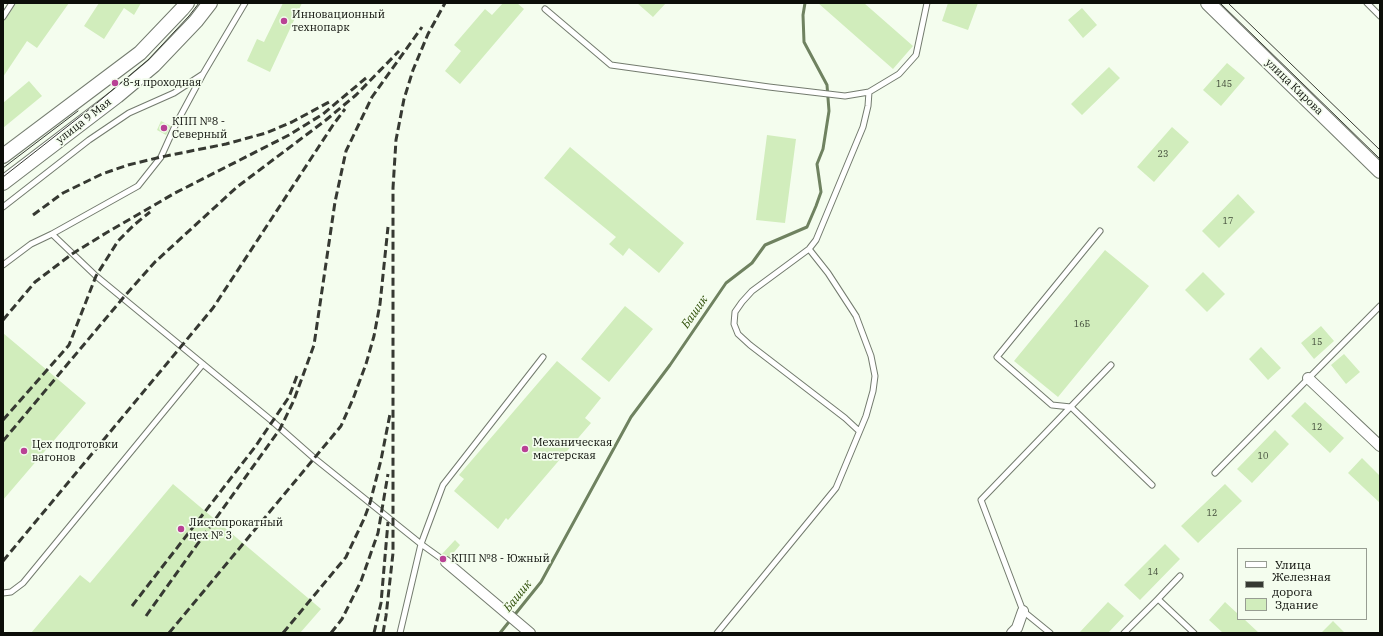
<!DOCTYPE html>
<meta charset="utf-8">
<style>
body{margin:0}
#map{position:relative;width:1383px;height:636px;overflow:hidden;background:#f4fdee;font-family:"IBM Plex Serif",serif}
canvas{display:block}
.frame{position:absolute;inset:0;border:4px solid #0c0e09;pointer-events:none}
.legend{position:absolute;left:1237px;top:548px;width:130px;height:72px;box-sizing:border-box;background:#f4fdee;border:1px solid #979d92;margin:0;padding:5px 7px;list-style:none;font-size:12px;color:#0c0e09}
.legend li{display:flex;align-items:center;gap:8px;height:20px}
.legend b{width:20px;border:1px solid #979d92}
</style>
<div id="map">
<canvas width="1383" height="636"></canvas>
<div class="frame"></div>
<ul class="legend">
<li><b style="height:5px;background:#fff"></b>Улица</li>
<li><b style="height:5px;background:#363932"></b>Железная дорога</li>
<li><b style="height:11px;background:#d1edbc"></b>Здание</li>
</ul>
</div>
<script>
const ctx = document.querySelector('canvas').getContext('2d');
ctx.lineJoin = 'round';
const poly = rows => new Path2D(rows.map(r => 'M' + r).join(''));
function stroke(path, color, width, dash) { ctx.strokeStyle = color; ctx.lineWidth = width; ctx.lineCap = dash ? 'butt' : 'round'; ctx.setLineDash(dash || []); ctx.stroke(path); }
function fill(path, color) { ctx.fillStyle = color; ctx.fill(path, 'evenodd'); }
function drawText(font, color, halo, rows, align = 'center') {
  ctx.font = font + ' "IBM Plex Serif",serif'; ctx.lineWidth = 3.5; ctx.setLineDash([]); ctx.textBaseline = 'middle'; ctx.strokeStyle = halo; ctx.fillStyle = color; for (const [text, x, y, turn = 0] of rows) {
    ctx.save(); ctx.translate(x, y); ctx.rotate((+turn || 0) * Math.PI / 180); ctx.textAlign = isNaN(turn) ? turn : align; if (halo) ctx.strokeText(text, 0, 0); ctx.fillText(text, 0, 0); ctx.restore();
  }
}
stroke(poly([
 [500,633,541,582,631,417,670,365,726,283,752,263,765,245,807,227,816,206,821,192,817,164,823,149,829,111,827,85,804,42,803,15,805,3]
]), '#6f8260', 3);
fill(poly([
 [16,3,69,3,37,48,27,41,3,77,3,21,6,19],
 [99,3,141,3,134,15,124,8,104,39,84,26],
 [283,3,302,3,270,72,247,61,257,39,264,42],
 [503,3,517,3,524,9,460,84,445,71,461,51,454,45,485,9,492,15],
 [637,3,666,3,653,17],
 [818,3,864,3,913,46,893,69],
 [948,3,978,3,968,30,942,21],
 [1082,8,1097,25,1083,38,1068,20],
 [1227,63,1245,78,1221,106,1203,90],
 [1109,67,1120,78,1082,115,1071,104],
 [29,81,42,96,3,128,3,103],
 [161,121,171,126,166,135,157,130],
 [1172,127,1189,142,1154,182,1137,167],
 [767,135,796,139,785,223,756,220],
 [570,147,684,243,659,273,629,248,623,256,609,244,616,237,544,178],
 [1238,194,1255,212,1219,248,1202,231],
 [1105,250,1149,286,1058,397,1014,361],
 [1203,272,1225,294,1207,312,1185,290],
 [625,306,653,329,609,382,581,359],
 [1321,326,1334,341,1314,359,1301,343],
 [3,333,86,403,3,500],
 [1261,347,1281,368,1268,380,1249,359],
 [1344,354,1360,372,1346,384,1331,365],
 [557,361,601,398,585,418,591,423,508,520,506,518,498,529,454,491,464,479,459,475],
 [1305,402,1344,438,1330,453,1291,416],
 [1275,430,1289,444,1252,483,1237,469],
 [1362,458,1380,476,1380,503,1348,473],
 [173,484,321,609,300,633,31,633,80,575,90,583],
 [1225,484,1242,501,1198,543,1181,526],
 [455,540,460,545,450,557,442,554],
 [1165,544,1180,559,1140,600,1124,585],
 [1108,602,1124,616,1108,633,1079,633],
 [1225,602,1238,614,1238,619,1244,619,1259,633,1223,633,1209,620],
 [1333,621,1345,633,1321,633]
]), '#d1edbc');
const lane = poly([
 [1367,3,1380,16],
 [545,9,611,65,769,87,845,96,869,92,899,74,916,55,927,3],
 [3,17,12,3],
 [203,74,175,126,161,157,138,186,52,234,96,276,272,421,314,458,421,544,446,562],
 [3,207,89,140,129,113,174,93,203,74,245,3],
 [1100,231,997,357,1052,405,1071,407,1152,485],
 [3,265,31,244,52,234],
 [859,431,845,418,750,345,738,334,734,324,735,312,742,302,752,291,809,249,816,240,863,127,868,106,869,92],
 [1215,473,1380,306],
 [1180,576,1158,599,1194,633],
 [3,593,11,592,23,583,203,364],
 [400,633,421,544,443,485,543,357],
 [717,633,836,488,866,416,873,391,875,376,871,356,856,316,828,273,809,249],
 [1050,633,1023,611,981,500,1111,365],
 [1124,633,1158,599]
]);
const street = poly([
 [1308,378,1380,446],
 [446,562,530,633],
 [1012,633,1017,628,1023,611]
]);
const secondary = poly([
 [1208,3,1380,171],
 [3,156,140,53,182,9,187,3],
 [3,183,117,96,154,65,196,21,210,3]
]);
stroke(lane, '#737b6e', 7);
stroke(street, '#737b6e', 12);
stroke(secondary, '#737b6e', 16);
stroke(lane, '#fff', 5);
stroke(street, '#fff', 10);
stroke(secondary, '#fff', 14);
stroke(poly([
 [1220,3,1380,159],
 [1228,3,1380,150],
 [3,168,78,111],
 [3,177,91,108,148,60,189,16,199,3]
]), '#363932', 1);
stroke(poly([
 [33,215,63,193,102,174,128,165,161,157,226,144,266,133,292,122,331,101],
 [3,320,35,282,72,254,106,233,175,193,289,135,323,114,366,78],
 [3,420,69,345,96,276,118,241,134,225,150,212],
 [3,441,123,298,155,262,237,187,326,120,356,95,399,51],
 [3,561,213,308,333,125,345,109],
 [132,606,255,447,289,397,298,373],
 [146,616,280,429,294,400,314,345,335,202,346,151,372,97,422,27],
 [169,633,341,426,353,399,366,364,374,336,380,304,388,227],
 [283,633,346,557,364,519,370,503,381,460,390,414],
 [331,633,342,619,361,581,378,533,388,474],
 [374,633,381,603,388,522],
 [383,633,386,616,393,553,393,188,396,140,404,99,413,70,428,34,445,3]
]), '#363932', 3, [8, 4]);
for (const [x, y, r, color] of [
 [284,21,4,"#b94195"],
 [115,83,4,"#b94195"],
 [164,128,4,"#b94195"],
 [525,449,4,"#b94195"],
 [24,451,4,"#b94195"],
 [181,529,4,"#b94195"],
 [443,559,4,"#b94195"]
]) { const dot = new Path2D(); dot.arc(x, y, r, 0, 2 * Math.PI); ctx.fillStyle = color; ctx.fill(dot); stroke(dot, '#f4fdee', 1.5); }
drawText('9px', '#3d4636', null, [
 ["145",1224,84],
 ["23",1163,154],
 ["17",1228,221],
 ["16Б",1082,324],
 ["15",1317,342],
 ["12",1317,427],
 ["10",1263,456],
 ["12",1212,513],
 ["14",1153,572]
]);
drawText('11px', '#0c0e09', '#f4fdee', [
 ["Инновационный",292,15],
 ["технопарк",292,28],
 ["8-я проходная",123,83],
 ["КПП №8 -",172,122],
 ["Северный",172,135],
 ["Механическая",533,443],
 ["мастерская",533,456],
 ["Цех подготовки",32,445],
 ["вагонов",32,458],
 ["Листопрокатный",189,523],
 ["цех № 3",189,536],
 ["КПП №8 - Южный",451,559]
], 'left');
drawText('11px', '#0c0e09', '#f4fdee', [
 ["улица Кирова",1294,87,44],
 ["улица 9 Мая",84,121,-38]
]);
drawText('italic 12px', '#31510b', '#f4fdee', [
 ["Башик",695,312,-55],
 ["Башик",518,596,-51]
]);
</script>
